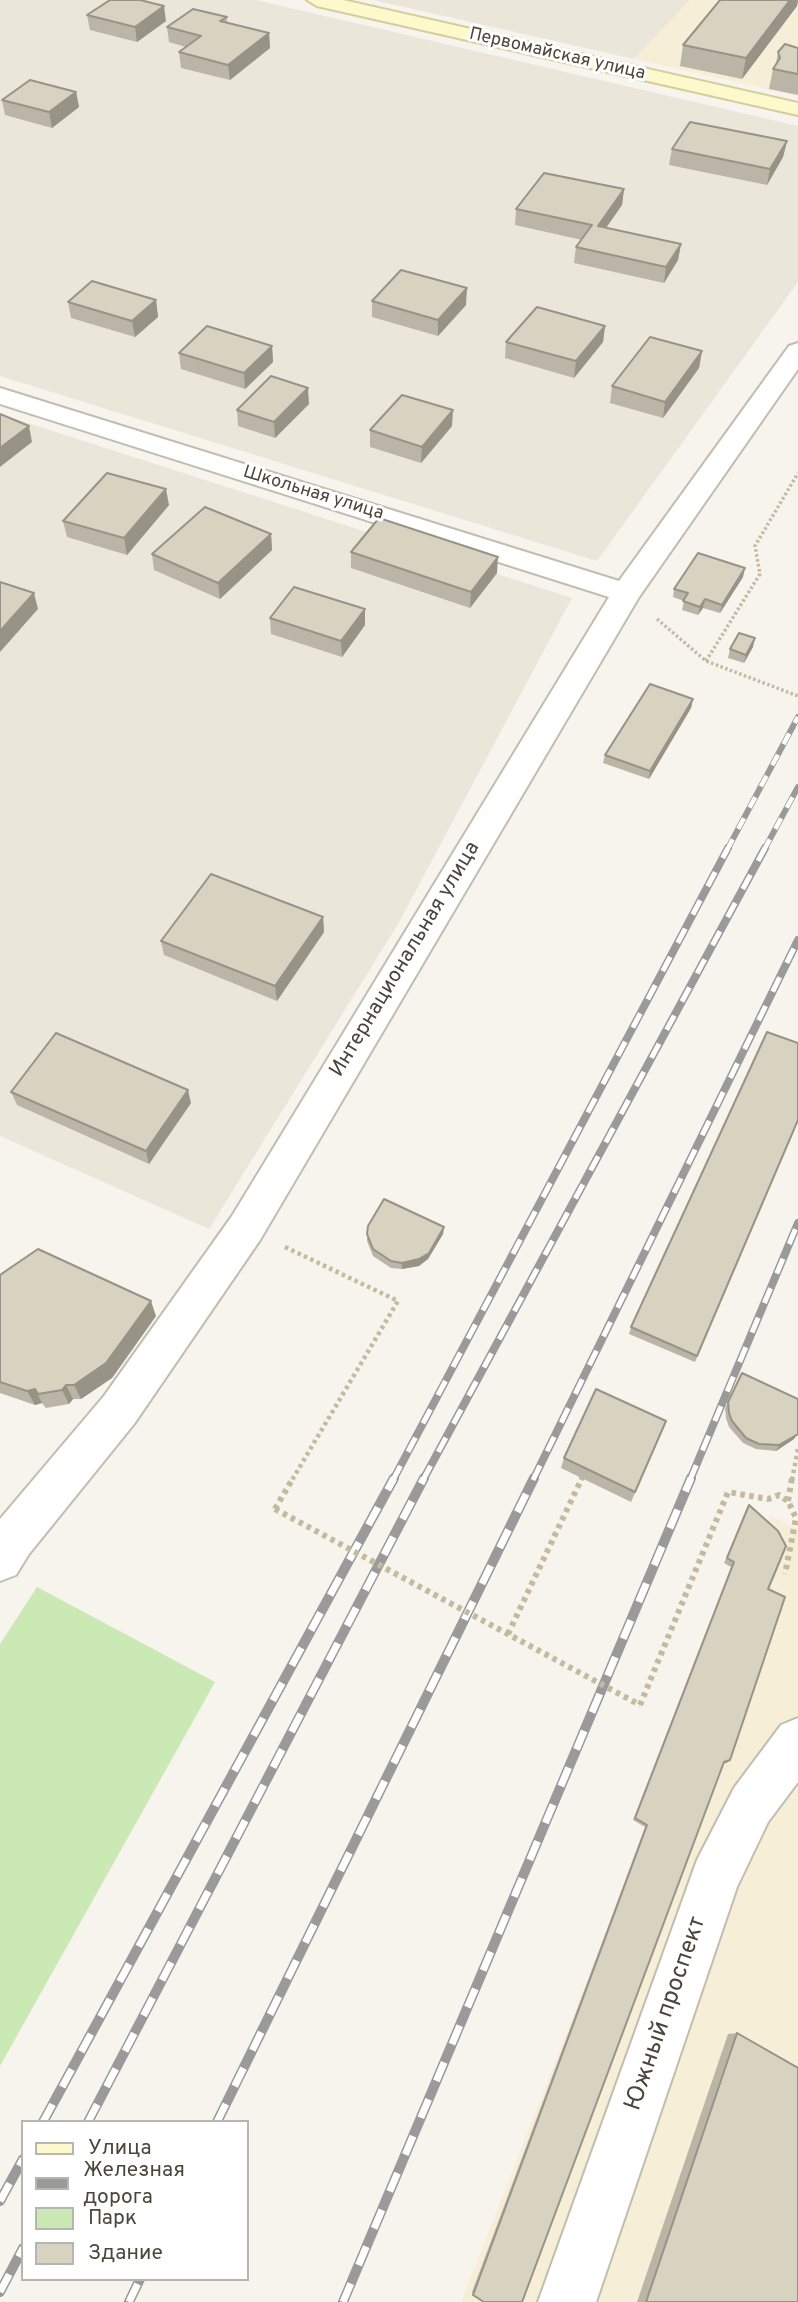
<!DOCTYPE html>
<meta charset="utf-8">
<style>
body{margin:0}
#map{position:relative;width:798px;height:2302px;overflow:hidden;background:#f6f4ec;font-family:Overpass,sans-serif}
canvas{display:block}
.legend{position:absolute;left:21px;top:2120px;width:228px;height:161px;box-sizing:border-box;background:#fff;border:2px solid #b7b5b0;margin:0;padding:9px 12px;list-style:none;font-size:21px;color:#4b4639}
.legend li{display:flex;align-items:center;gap:14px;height:35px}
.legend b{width:35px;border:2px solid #b7b5b0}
</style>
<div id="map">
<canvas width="798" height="2302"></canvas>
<ul class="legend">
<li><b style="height:9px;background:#fef9cd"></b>Улица</li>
<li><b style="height:9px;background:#9a9a9a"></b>Железная дорога</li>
<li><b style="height:19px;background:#cbe9b5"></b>Парк</li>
<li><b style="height:19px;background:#d8d2c1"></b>Здание</li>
</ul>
</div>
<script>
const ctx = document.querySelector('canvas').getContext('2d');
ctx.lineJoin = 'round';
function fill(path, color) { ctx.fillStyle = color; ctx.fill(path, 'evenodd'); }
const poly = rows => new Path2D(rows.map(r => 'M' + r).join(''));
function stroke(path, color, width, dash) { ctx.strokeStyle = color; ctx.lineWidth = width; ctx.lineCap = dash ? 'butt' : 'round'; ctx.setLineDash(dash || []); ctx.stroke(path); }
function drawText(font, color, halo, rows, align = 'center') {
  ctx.font = font + ' Overpass,sans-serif'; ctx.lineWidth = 6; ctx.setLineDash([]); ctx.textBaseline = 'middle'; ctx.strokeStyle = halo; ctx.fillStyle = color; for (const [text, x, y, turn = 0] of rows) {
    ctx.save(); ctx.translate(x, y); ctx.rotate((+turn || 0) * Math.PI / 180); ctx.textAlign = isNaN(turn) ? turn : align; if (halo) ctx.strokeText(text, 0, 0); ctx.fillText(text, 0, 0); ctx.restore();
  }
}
fill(poly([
 [0,0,256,0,798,126,798,282,597,561,0,376],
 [373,0,690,0,634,59],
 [0,414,572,598,398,924,209,1229,0,1136]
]), '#eae7da');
fill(poly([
 [690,0,798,0,798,96,634,59],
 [770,1515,798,1529,798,2302,461,2302]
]), '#f7eed8');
fill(poly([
 [37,1587,215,1682,0,2066,0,1644]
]), '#cbe9b5');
const minor = poly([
 [798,343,798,369,639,597,260,1240,134,1424,29,1554,16,1575,0,1581,0,1519,104,1396,232,1216,609,597,0,404,0,388,619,581,789,346,798,343],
 [798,1718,798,1782,768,1822,737,1887,596,2302,538,2302,697,1860,734,1788,781,1725,798,1718]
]);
const secondary = poly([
 [307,0,343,0,798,103,798,115,317,6,307,0]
]);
stroke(minor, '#c2bdae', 4);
stroke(secondary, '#d5cd9c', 4);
stroke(poly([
 [657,619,706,661,798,696],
 [706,661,760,574,755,546,798,473]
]), '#c3bb9f', 3.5, [2.5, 2.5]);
stroke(poly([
 [285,1247,398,1301,292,1480],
 [581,1480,584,1474],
 [792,1480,798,1449]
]), '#c3bb9f', 4.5, [3.5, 3.5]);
stroke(poly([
 [788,1501,792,1478],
 [275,1509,293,1478],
 [508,1634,582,1478],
 [640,1705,728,1492,768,1499,779,1495,788,1501,796,1518,785,1574]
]), '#c3bb9f', 6, [4.5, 4.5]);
fill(minor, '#fff');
fill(secondary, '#fef9cd');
const railFar2 = poly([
 [727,850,798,717],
 [764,850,798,787]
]);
const railFar1 = poly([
 [393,1480,728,848],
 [423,1480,765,848],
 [533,1480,798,940],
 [690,1480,798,1223]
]);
const rail = poly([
 [43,2122,394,1478],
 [88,2122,424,1478],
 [217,2122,534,1478],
 [0,2201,23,2159],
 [0,2292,23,2248],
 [129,2302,140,2279],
 [343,2302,691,1478]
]);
stroke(railFar2, '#9a9a9a', 6);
stroke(railFar1, '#9a9a9a', 8);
stroke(rail, '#9a9a9a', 10);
stroke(railFar2, '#fff', 4.5, [12]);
stroke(railFar1, '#fff', 5, [16]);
stroke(rail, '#fff', 7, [20]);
stroke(poly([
 [275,1509,640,1705]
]), '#c3bb9f', 6, [4.5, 4.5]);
fill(poly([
 [720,0,798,0,797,6,742,79,680,66,683,45],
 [87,15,166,21,137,42,90,30],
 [227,17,227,23,269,33,270,48,230,80,181,68,179,52,186,47,169,42,167,27],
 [798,48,798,95,769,89,773,69,776,64,778,52],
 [76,92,79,107,52,128,5,115,2,100],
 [787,141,783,157,767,185,669,165,672,149],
 [624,189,622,205,606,228,681,244,678,260,664,283,574,263,576,247,582,240,515,225,516,209],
 [156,300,158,317,135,337,71,318,68,302],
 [372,301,466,305,438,336,372,317],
 [605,326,603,342,574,378,505,358,506,342],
 [272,346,273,362,245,389,181,369,179,353],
 [702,351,699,368,663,418,610,403,612,386],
 [309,404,275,438,238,426,237,410],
 [452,426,421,463,370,447,370,430],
 [169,505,127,555,67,537,63,521],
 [271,534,272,550,220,599,154,570,152,554],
 [351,552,497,573,470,608,351,568],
 [743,577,720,613,703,608,698,615,682,610,684,601,673,597,674,589],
 [270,618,365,625,342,657,271,634],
 [753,647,744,663,728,658,730,649],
 [693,699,691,708,649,779,603,763,605,755],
 [323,917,324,932,277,1001,164,955,161,941],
 [11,1092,191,1103,149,1164,17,1105],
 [798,1120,695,1362,629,1334,631,1327],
 [444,1227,443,1234,428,1259,419,1266,402,1269,391,1268,373,1256,367,1241,367,1234],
 [0,1275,156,1316,112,1378,81,1399,73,1399,69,1404,46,1408,42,1403,35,1405,0,1393],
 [742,1373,794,1439,776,1451,756,1449,743,1443,729,1427,726,1418,725,1408],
 [666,1421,631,1502,561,1468,564,1458],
 [749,1505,768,1589,730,1760,727,1763,723,1764,473,2295,472,2292,645,1827,633,1820,731,1567,724,1563],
 [737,2033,798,2302,637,2302,728,2034]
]), '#bab5a6');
fill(poly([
 [790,0,798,0,797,6,742,79,746,58],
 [164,6,166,21,137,42,135,27],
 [269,33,270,48,230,80,228,65],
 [76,92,79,107,52,128,49,112],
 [787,141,783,157,767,185,770,169],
 [624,189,622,205,596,242,598,226],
 [681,244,678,260,664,283,666,267],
 [467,288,466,305,438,336,438,320],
 [156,300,158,317,135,337,132,321],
 [605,326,603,342,574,378,576,361],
 [272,346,273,362,245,389,244,373],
 [702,351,699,368,663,418,665,402],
 [308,388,309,404,275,438,274,422],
 [453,410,452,426,421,463,422,447],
 [29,426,32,442,0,467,0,448],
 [166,489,169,505,127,555,124,538],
 [271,534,272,550,220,599,218,583],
 [498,557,497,573,470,608,471,592],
 [745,568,743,577,720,613,722,605],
 [34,593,38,609,0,652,0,631],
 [705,599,703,608,698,615,700,607],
 [365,609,365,625,342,657,341,641],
 [755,638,753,647,744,663,746,655],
 [693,699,691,708,649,779,650,771],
 [323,917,324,932,277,1001,275,986],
 [188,1090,191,1103,149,1164,146,1151],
 [444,1227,443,1234,428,1259,419,1266,402,1269,402,1263],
 [151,1301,156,1316,112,1378,81,1399,74,1385],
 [66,1385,73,1399,69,1404,62,1390],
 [35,1389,42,1403,35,1405,27,1391],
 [798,1434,794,1439,776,1451,779,1445]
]), '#979387');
const building = poly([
 [110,0,140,0,164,6,135,27,87,15,110,0],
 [720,0,790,0,746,58,683,45,720,0],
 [193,9,227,17,220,21,269,33,228,65,179,52,201,36,167,27,193,9],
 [785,44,798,48,798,74,773,69,780,58,778,52,785,44],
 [30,80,76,92,49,112,2,100,30,80],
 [690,122,787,141,770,169,672,149,690,122],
 [544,173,624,189,598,226,681,244,666,267,576,247,592,225,516,209,544,173],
 [401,270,467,288,438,320,372,301,401,270],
 [92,281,156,300,132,321,68,302,92,281],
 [537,307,605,326,576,361,506,342,537,307],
 [207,326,272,346,244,373,179,353,207,326],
 [650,337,702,351,665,402,612,386,650,337],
 [271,376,308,388,274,422,237,410,271,376],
 [402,395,453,410,422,447,370,430,402,395],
 [0,414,29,426,0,448,0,414],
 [107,473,166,489,124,538,63,521,107,473],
 [205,507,271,534,218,583,152,554,205,507],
 [379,518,498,557,471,592,351,552,379,518],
 [698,553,745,568,722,605,705,599,700,607,683,601,688,593,674,589,698,553],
 [0,582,34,593,0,631,0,582],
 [294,587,365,609,341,641,270,618,294,587],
 [739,633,755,638,746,655,730,649,739,633],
 [650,684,693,699,650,771,605,755,650,684],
 [211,874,323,917,275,986,161,941,211,874],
 [767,1032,798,1043,798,1120,697,1356,631,1327,767,1032],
 [56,1033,188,1090,146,1151,11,1092,56,1033],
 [384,1199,444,1227,429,1253,419,1259,402,1263,391,1261,373,1249,367,1234,368,1226,384,1199],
 [38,1249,151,1301,106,1363,74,1385,66,1385,62,1390,38,1394,35,1389,27,1391,0,1382,0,1275,38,1249],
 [742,1373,798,1399,798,1434,779,1445,759,1444,746,1438,732,1421,729,1413,728,1402,742,1373],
 [596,1389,666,1421,635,1492,564,1458,596,1389],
 [749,1505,778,1531,786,1546,768,1589,785,1597,730,1760,724,1762,522,2302,484,2302,473,2295,647,1825,635,1818,734,1562,727,1558,749,1505],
 [737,2033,798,2068,798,2302,646,2302,737,2033]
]);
fill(building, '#d8d2c1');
stroke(building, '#979387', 2);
drawText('18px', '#4b4639', '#fff', [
 ["Первомайская улица",557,55,13],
 ["Школьная улица",313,494,17]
]);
drawText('21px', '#4b4639', '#fff', [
 ["Интернациональная улица",406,960,-59]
]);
drawText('24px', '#4b4639', '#fff', [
 ["Южный проспект",667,2014,-71]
]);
</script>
